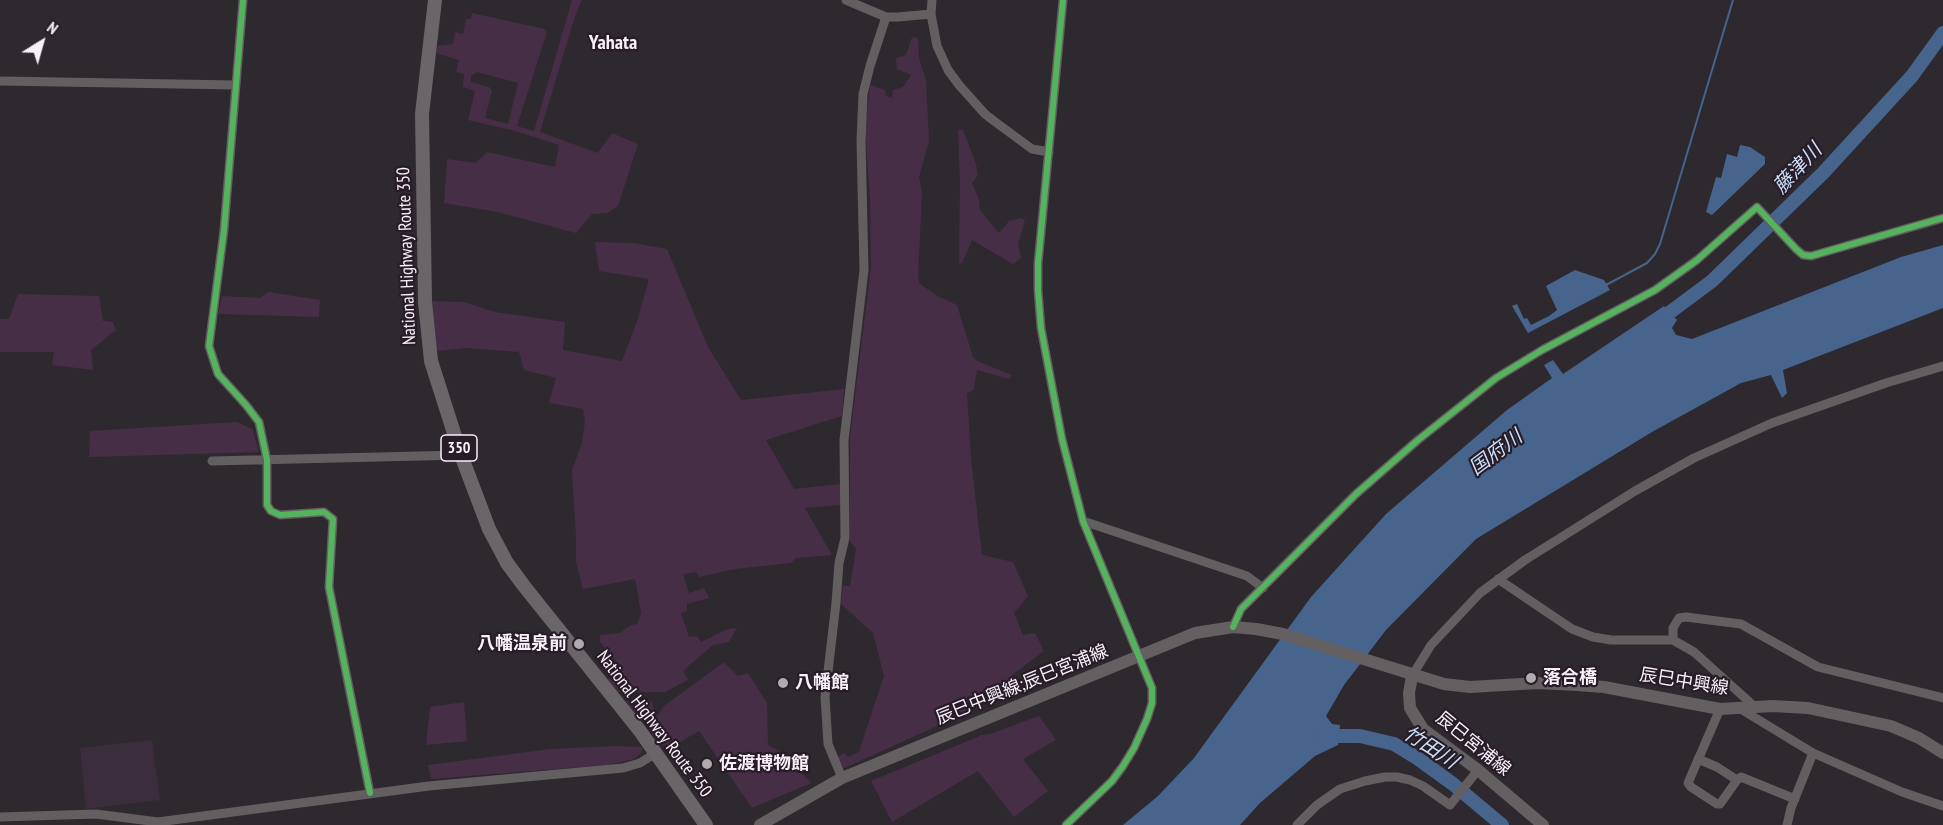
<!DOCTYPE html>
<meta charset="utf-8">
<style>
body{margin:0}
#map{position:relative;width:1943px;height:825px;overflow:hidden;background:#2e292e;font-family:"PT Sans Narrow",sans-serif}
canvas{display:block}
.north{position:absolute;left:12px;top:12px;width:60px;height:60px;-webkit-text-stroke:4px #271c27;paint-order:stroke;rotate:37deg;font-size:16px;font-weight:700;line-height:24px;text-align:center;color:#f8f0f8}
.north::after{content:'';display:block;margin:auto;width:21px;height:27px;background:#f8f0f8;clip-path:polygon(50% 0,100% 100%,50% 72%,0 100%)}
</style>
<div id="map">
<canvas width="1943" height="825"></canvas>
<div class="north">N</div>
</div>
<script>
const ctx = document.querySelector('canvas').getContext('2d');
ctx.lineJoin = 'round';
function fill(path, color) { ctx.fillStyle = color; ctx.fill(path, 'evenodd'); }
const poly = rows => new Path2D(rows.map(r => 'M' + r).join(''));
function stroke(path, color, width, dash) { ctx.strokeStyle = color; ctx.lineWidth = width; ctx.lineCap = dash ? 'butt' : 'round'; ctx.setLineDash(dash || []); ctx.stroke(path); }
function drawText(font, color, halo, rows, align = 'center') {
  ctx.font = font + ' "PT Sans Narrow","Noto Sans JP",sans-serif'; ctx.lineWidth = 4.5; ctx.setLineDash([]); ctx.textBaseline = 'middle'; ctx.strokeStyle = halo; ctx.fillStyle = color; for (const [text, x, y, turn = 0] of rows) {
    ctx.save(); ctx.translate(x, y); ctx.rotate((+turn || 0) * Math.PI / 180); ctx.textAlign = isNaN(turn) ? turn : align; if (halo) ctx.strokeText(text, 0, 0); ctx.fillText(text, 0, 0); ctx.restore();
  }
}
fill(poly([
 [152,740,160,800,86,809,80,748]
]), '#3c2d3c');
fill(poly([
 [572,0,582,0,575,16,540,132,598,153,612,133,638,144,618,206,607,213,592,214,576,233,498,212,444,203,447,159,476,163,487,152,555,167,559,145,515,131,468,120,475,91,463,87,464,74,456,72,459,60,436,53,437,46,453,44,455,32,463,34,466,19,471,19,472,13,544,29,547,32,517,126,534,131],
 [477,72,518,83,508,124,485,118,492,91,489,87,471,82,471,76],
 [912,37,918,38,919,58,926,80,929,141,919,177,922,192,918,278,920,284,936,295,957,305,973,357,977,361,1012,375,1009,379,977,370,974,389,967,394,971,459,982,555,1013,562,1028,596,1014,613,1023,635,1035,633,1044,651,1012,675,1012,684,1004,690,977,695,965,705,966,713,842,769,837,757,844,753,848,757,859,752,884,676,873,633,841,604,843,586,850,586,856,549,850,541,850,437,871,267,870,197,865,129,870,85,885,90,886,96,892,98,893,90,903,87,911,75,897,69,896,58,906,55],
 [958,129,963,130,976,164,978,175,972,183,979,199,980,210,999,233,1009,221,1021,218,1025,220,1018,244,1021,258,1013,264,972,240,962,263,959,263,960,181],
 [595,242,633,243,667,249,708,347,741,400,844,389,842,416,766,440,794,489,840,484,840,505,805,508,832,555,796,558,791,563,735,569,699,577,696,572,683,574,689,593,704,588,709,598,687,604,687,611,681,613,689,637,697,636,701,642,728,629,737,628,729,642,713,645,683,671,688,680,665,692,619,692,608,680,621,667,600,642,600,635,620,633,631,625,637,624,641,613,635,579,583,589,576,562,576,537,572,470,582,443,585,421,583,409,549,403,556,378,524,370,519,352,466,348,437,351,432,329,431,301,464,302,495,312,565,322,563,350,622,361,637,321,649,279,599,271],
 [268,292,320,300,319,317,218,314,222,296,260,298],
 [18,294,99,296,103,321,113,322,116,330,91,350,93,370,52,365,54,352,0,352,0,319,9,319],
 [237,422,252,429,259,452,89,457,90,431],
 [724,662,738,676,748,673,767,703,768,745,783,753,786,769,802,773,811,783,752,808,699,731,673,746,660,745,651,732,653,722,664,706],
 [637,699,646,699,652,702,654,712,646,720,641,721,626,702],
 [464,702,467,741,426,745,430,707],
 [1039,716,1056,740,1023,759,1048,791,1014,817,978,771,892,822,871,781,982,735,990,734],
 [615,746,643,747,641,753,634,759,606,765,431,779,428,765,550,749]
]), '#472e47');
fill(poly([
 [1740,145,1750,147,1765,157,1765,164,1712,215,1706,212,1716,177,1721,178,1727,154,1737,157],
 [1943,245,1943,308,1783,370,1787,393,1782,398,1771,375,1741,383,1652,432,1476,539,1386,630,1344,685,1326,716,1332,724,1340,725,1338,745,1315,756,1260,803,1240,825,1123,825,1158,796,1194,758,1311,597,1386,514,1507,410,1552,378,1544,365,1553,360,1563,374,1664,306,1677,320,1672,328,1676,335,1692,339,1901,257],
 [1575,270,1604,280,1610,290,1528,333,1512,306,1517,304,1524,319,1527,318,1531,325,1549,316,1557,310,1546,286]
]), '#46648c');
stroke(poly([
 [1606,285,1647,263,1655,254,1660,244,1733,0]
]), '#46648c', 2);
stroke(poly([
 [1657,322,1712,281,1823,173,1912,76,1943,33],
 [1323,736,1360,736,1394,744,1417,758,1453,784,1502,825]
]), '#46648c', 14);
stroke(poly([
 [243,0,224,230,209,346,218,374,246,405,259,422,267,460,267,505,271,511,280,515,324,512,333,519,329,587,370,793],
 [846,0,886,17,898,17,931,14],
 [932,0,931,14,937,46,948,70,959,85,985,114,994,121,1032,149,1049,152],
 [1063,0,1038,264,1038,290,1041,328,1062,439,1083,521,1152,688,1152,703,1147,719,1134,748,1123,766,1112,781,1066,825],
 [0,81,236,85],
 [212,461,461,455],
 [1083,521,1247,576,1263,588],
 [1498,579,1572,629,1593,637,1611,640,1673,640,1694,652,1755,707],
 [1233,627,1241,609,1356,494,1418,440,1496,378,1542,350,1655,290,1697,260,1757,207,1796,249,1803,255,1811,256,1943,218],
 [1673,640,1673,628,1679,618,1686,617,1741,624,1818,667,1943,698],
 [1412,676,1431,645,1480,593,1525,560,1635,491,1694,458,1772,423,1886,383,1943,366],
 [1739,708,1813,753,1902,792,1943,806],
 [1720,709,1688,783,1691,787,1717,804,1720,804,1737,780,1741,777,1795,799],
 [1698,759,1717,767,1737,780],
 [842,778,828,744,825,697,836,603,839,563,845,538,844,440,864,270,861,141,863,94,870,66,886,17],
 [0,817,96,814,158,822,429,786,623,768,640,763,656,753],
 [1297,825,1317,805,1340,789,1365,781,1385,777,1397,777,1410,780,1423,786,1450,805,1478,770],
 [1787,825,1791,808,1813,753]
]), '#635f61', 9);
stroke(poly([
 [1412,676,1409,693,1410,708,1423,729,1478,770,1543,825],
 [760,825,842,778,1195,633,1233,627,1256,629,1283,634,1444,684,1470,687,1538,683,1577,685,1604,687,1720,709,1773,706,1808,708,1891,726,1919,738,1943,753]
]), '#645f61', 12);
stroke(poly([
 [435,0,422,114,425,302,431,361,461,455,489,529,507,563,524,586,640,731,706,825]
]), '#6a6568', 14);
stroke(poly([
 [243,0,224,230,209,346,218,374,246,405,259,422,267,460,267,505,271,511,280,515,324,512,333,519,329,587,370,793],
 [1063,0,1038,264,1038,290,1041,328,1062,439,1083,521,1152,688,1152,703,1147,719,1134,748,1123,766,1112,781,1066,825],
 [1233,627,1241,609,1356,494,1418,440,1496,378,1542,350,1655,290,1697,260,1757,207,1796,249,1803,255,1811,256,1943,218]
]), '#56b35d', 6);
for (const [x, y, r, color] of [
 [579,644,6,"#b1aab1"],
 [1531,678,6,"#b1aab1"],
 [783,683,6,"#b1aab1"],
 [707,764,6,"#b1aab1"]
]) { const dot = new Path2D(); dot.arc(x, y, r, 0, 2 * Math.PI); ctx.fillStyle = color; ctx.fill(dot); stroke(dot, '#271c27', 2); }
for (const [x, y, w] of [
 [459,448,36]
]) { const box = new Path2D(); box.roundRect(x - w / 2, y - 13, w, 26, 4.5); ctx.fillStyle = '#271c27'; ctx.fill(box); stroke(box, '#f8f0f8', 1.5); }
drawText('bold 16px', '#f8f0f8', null, [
 ["350",459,448]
]);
drawText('18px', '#f8f0f8', '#271c27', [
 ["National Highway Route 350",407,256,-92],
 ["辰巳中興線",1684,682,9],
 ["辰巳中興線;辰巳宮浦線",1022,685,-22],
 ["National Highway Route 350",654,724,53],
 ["辰巳宮浦線",1473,744,39]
]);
drawText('bold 18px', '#f8f0f8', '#271c27', [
 ["八幡温泉前",567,644,"right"],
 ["落合橋",1543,678],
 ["八幡館",795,683],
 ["佐渡博物館",719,764]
], 'left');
drawText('bold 20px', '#f8f0f8', '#271c27', [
 ["Yahata",613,43]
]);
drawText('italic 20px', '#cadffa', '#271c27', [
 ["藤津川",1798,169,-47],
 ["国府川",1496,453,-37],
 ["竹田川",1430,748,33]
]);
</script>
